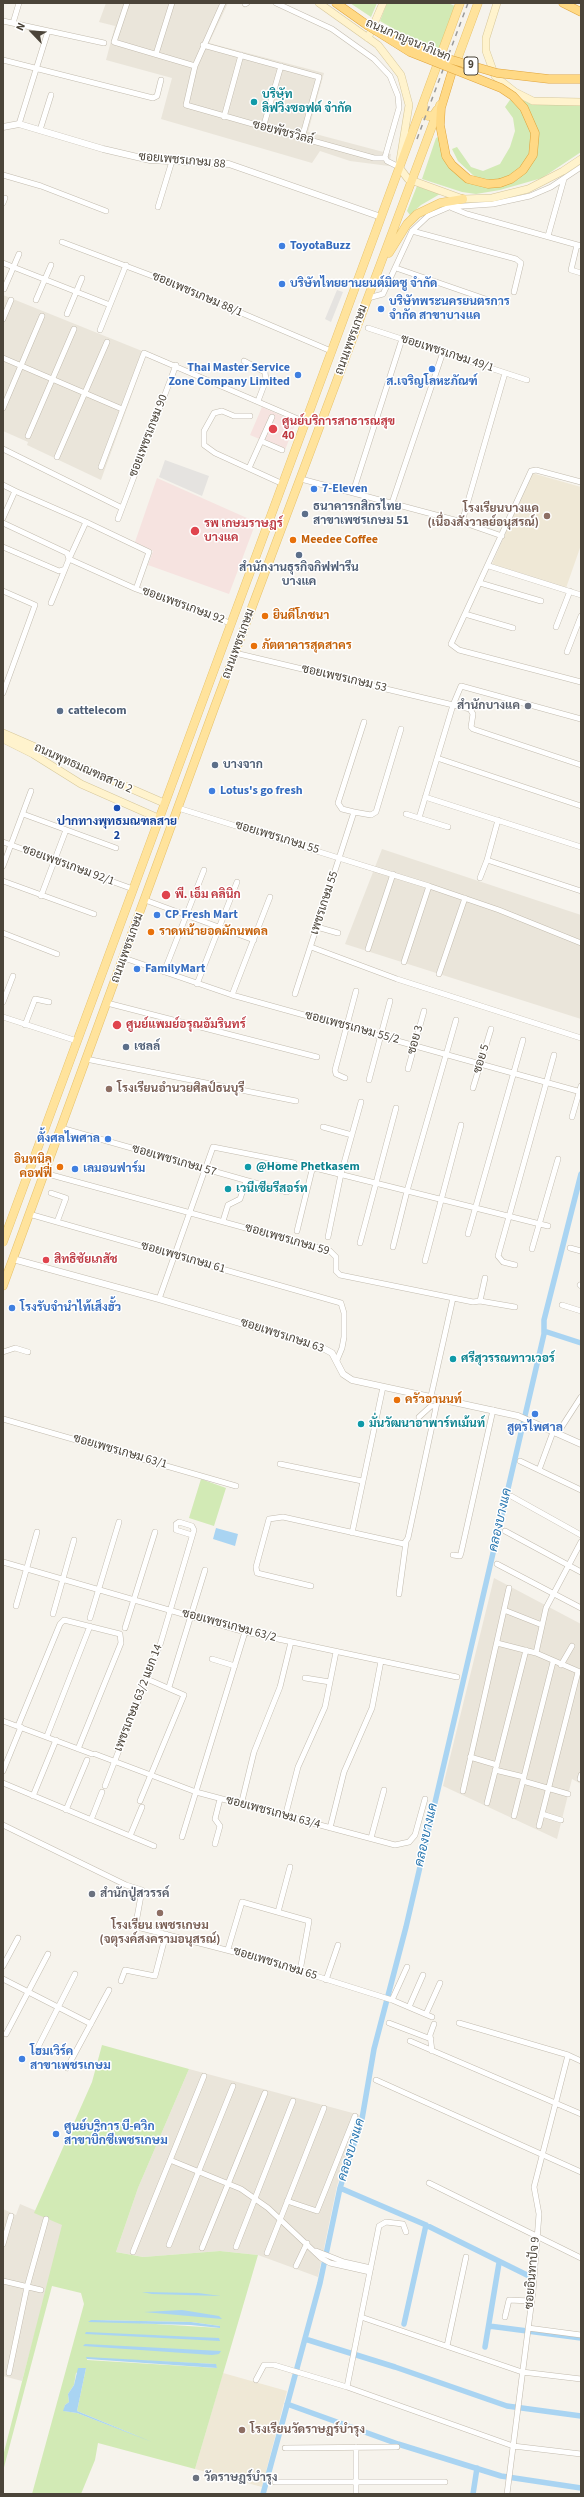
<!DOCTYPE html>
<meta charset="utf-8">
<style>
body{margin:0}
#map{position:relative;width:584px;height:2497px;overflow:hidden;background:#f6f3ec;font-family:"Source Sans 3",sans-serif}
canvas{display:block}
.frame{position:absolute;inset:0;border:4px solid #4b4439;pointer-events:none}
.north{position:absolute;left:12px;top:12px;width:40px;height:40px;-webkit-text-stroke:3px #fff;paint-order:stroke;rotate:295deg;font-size:11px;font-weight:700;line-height:16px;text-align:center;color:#4b4439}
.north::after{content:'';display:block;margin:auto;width:14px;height:18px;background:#4b4439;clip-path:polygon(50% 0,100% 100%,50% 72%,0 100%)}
</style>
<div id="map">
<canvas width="584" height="2497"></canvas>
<div class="frame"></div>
<div class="north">N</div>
</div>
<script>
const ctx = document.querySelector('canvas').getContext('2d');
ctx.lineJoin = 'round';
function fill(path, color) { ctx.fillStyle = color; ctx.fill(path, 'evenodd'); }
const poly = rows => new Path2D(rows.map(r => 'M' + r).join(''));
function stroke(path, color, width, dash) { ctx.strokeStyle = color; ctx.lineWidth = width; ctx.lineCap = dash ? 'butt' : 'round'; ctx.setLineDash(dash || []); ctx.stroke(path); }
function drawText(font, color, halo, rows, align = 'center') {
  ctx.font = font + ' "Source Sans 3",Sarabun,sans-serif'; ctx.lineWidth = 3; ctx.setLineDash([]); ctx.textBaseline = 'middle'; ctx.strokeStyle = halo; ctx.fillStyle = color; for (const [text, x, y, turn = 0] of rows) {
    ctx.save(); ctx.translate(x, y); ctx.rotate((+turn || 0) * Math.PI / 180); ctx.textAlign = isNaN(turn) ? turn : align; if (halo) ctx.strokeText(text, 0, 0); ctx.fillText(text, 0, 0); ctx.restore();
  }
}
fill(poly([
 [106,3,228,3,209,43,324,73,308,132,391,154,389,166,350,161,320,151,312,163,161,119,172,78,106,60,115,26,99,22],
 [3,295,147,353,101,480,27,445,28,442,3,431],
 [382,849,581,915,581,1019,345,944],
 [494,1578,581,1624,581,1784,572,1779,557,1839,443,1786],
 [189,2069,360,2115,337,2186,318,2277,258,2255,220,2251,143,2257,116,2252,138,2188],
 [20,2204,65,2223,22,2381,3,2376,3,2209,16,2215]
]), '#eae5da');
fill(poly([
 [532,473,581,487,581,545,566,588,492,564],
 [223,2373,287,2391,262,2487,195,2469]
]), '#efe8d6');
fill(poly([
 [262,407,296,422,285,450,250,435],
 [157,478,256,522,229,594,148,565,153,551,135,542]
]), '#f6e3e0');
fill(poly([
 [350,3,377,3,371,17],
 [387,3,448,3,455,6,439,49,408,37,380,21],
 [514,94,527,101,581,105,581,152,542,178,500,190,476,194,462,192,422,179,436,138,438,137,440,138,445,155,476,185,490,188,519,179,515,173,497,180,484,180,474,176,458,161,452,149,457,147,471,167,483,171,500,164,510,147,515,131,513,118,505,107],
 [417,186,440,194,421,205,410,215,407,211],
 [201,1479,226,1488,214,1526,189,1518],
 [102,2045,189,2069,138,2188,116,2252,143,2257,220,2251,258,2255,195,2469,98,2443,95,2460,81,2494,32,2494,84,2304,81,2293,52,2286,3,2471,3,2456,62,2225,34,2213,92,2082],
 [91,2320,191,2322,220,2326,220,2328],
 [87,2358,215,2364,217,2368,87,2360],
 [86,2368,77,2411,140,2437,77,2413,64,2411,65,2405,69,2402,68,2394,74,2385,76,2373]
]), '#d2eab5');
fill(poly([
 [337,290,343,292,331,322,325,319],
 [165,460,209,476,202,496,159,477]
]), '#e5e3e0');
fill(poly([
 [216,1528,238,1534,235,1546,213,1539],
 [142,2292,198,2293,221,2296,152,2294],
 [182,2310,219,2316,222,2319,144,2312],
 [91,2320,191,2322,220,2326,220,2328,191,2325,88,2322],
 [86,2332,219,2338,220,2341,85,2334],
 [85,2344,221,2351,219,2354,212,2355,83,2346],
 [86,2357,216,2364,217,2368,87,2359],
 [78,2368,86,2368,77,2411,152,2442,77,2413,63,2411,65,2405,69,2402,68,2394,74,2385]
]), '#a9d4f2');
stroke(poly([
 [544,1331,581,1343],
 [340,2188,426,2225,529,2276],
 [404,2324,426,2225],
 [489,2326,581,2338],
 [305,2339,395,2367,507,2406,581,2416],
 [485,2347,499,2263],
 [287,2404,398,2444,501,2476,581,2488],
 [263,2494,320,2283,340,2188,362,2119,374,2049,406,1927,544,1334,544,1320,581,1174],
 [473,2494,477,2468]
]), '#a9d4f2', 5.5);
const minor = poly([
 [127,3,114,42,195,66],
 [223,3,195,66,186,105,302,138,374,158,385,158],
 [276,3,332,29,374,59,390,76,398,96,399,108,385,157,387,161,399,167],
 [245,4,247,3],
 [3,21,104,43],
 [13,23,19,3],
 [203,45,319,77,302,138],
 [156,54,172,3],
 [3,60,153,98,157,96,161,80],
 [224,117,241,55],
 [19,124,48,31],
 [263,128,281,66],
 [40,130,51,95],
 [3,175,41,186,106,211],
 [3,203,5,198],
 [158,207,172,161],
 [452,208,467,214,581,246],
 [412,231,516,259,521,263,514,292],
 [548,236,564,179],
 [62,242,171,283,331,351],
 [577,245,571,270,581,273],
 [3,263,110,305],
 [396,268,497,303],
 [4,289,19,254],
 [368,298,383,294,412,231,428,216,449,207,493,204,530,196,551,187,581,167],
 [36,300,51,265],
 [67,314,82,278],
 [3,319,11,300],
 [368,328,527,380],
 [100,330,126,265],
 [3,358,122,409],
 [244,361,265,372,266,380,258,401],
 [3,408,42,316],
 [250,416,234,416,222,411,214,413,204,431,204,445,215,453,283,484],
 [28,436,74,329],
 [261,441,282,450],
 [3,449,122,508],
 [57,457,107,342],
 [101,467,144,353,305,422],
 [249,468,272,417],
 [301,479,462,522,502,536],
 [581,482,536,470,531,471,451,644,459,650,581,682],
 [3,485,15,491,3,518],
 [15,491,86,522,69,559],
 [353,492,402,339],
 [392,503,443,352],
 [118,519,176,365],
 [86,522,149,552,136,589],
 [462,522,505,373],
 [3,523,67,553,69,559],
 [3,547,59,571,65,569,69,559,136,589,230,623],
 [489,566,581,595],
 [480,583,541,601],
 [3,591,35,605,3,693],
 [51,603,65,569],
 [465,614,513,628],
 [556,627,570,591],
 [567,652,581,616],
 [235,653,470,709,473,714,471,727,473,729,581,765],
 [364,722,338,803,342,809,354,812,371,815,376,812,401,729],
 [437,758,581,806],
 [425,797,581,847],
 [178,808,429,886,499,910,581,943],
 [23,814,116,848],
 [406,814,448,827],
 [419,818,453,705,461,686,581,719],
 [498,820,487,860,581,891],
 [3,842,133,889],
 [3,866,31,791],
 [480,878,487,860],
 [3,881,94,914],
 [41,896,66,830],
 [145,900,254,940],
 [317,927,338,933],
 [3,933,57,954],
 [311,947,397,979,581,1038],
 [368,949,393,874],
 [124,958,232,995,581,1092],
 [404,962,429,886],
 [164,972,204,870],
 [439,974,465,898],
 [197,984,237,882],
 [295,994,354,812],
 [232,995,270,897],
 [3,1002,13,976],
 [107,1003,317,1057],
 [3,1017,77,1041],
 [25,1025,35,999,49,1002],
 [86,1059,296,1101],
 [408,1069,424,1011],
 [345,1078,336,1074,335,1070,356,991],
 [369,1080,390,1001],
 [473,1088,491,1029],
 [572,1117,581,1086],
 [323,1127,352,1135],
 [61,1128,287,1192],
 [44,1173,330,1251,336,1257,336,1271,340,1275,473,1302,480,1301,515,1307],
 [51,1193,66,1198,57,1222],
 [29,1214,341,1303,344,1313,344,1337,342,1348,337,1360],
 [223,1221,228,1205,240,1199,246,1181],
 [297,1231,312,1170,315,1168,548,1226],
 [468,1234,523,1040],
 [328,1237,341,1174,361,1102],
 [360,1243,396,1108],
 [393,1247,407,1191,456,1020],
 [570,1248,581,1251],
 [532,1249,558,1159],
 [425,1261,461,1125],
 [515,1265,503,1262,498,1256,554,1055],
 [580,1285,581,1286],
 [159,1299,213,1147,294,1163],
 [480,1301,485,1278],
 [562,1305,581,1311],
 [3,1352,15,1348,28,1352],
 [431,1396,453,1298],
 [419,1417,431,1406,436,1406],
 [3,1419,236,1486],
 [556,1433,561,1428,581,1397],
 [520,1461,581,1490],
 [280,1464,362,1481],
 [539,1470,553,1432],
 [511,1496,581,1535],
 [505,1531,581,1572],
 [352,1533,383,1387],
 [453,1555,460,1556,461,1553,493,1410],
 [3,1562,245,1632,457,1677],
 [497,1564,581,1608],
 [311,1586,257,1573,256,1567,269,1519,283,1517,404,1544,408,1538,438,1398],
 [399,1594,406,1542],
 [16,1606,37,1532],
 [504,1610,542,1625],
 [53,1614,74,1540],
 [90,1618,119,1522],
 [125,1628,155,1532],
 [497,1643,536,1653,580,1672],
 [536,1653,546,1608,581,1542],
 [212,1659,235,1666],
 [561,1665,572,1646],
 [305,1678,330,1682],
 [169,1687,205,1570],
 [3,1721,92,1754],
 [18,1726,60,1624,64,1620,120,1634,121,1643,78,1749],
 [47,1736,90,1626],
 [95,1754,196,1792,395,1845,409,1842,415,1835,425,1799],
 [470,1757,497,1765],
 [495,1770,524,1777],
 [3,1771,21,1727],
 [580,1779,581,1775],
 [523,1781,568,1794],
 [3,1783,154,1846],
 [105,1786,160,1645,194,1530,192,1526,179,1522,176,1524,176,1530,192,1535],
 [463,1791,509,1588],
 [33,1796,56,1740],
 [140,1801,184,1695,147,1679],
 [487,1803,526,1650],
 [241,1805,254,1752,280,1687,291,1642],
 [66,1810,87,1760],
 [542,1814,561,1820],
 [514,1816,553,1662],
 [285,1817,298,1767,325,1707,336,1652],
 [91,1820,102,1792],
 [3,1825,126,1885,142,1890,136,1923,141,1928,265,1960,392,2000,432,2017],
 [539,1826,578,1672],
 [330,1828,344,1772,372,1708,381,1661],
 [130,1836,142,1807],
 [182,1837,245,1632],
 [371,1838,384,1790],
 [215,1844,220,1826,215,1819,220,1799],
 [278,1912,290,1867],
 [228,1949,242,1902,309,1921,300,1971],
 [3,1966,18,1938],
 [3,1979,91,2024],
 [326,1980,338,1945],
 [121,1981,125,1970,155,1976,166,1934],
 [392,2000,407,1967],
 [409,2007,423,1975],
 [426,2014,440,1983],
 [389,2023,431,2039],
 [459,2023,568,2055,581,2061],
 [6,2034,48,1954],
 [410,2041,581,2114],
 [36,2051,75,1974],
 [432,2051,430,2035,434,2024],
 [67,2068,109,1990],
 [376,2080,581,2172],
 [170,2160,241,2189,268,2208,321,2258,330,2263,370,2272],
 [429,2183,581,2258],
 [287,2201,317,2211,355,2116],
 [3,2244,11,2216],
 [169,2245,233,2086],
 [236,2247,293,2101],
 [202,2248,265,2093],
 [316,2251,344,2262,371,2268],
 [133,2252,204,2076],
 [267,2253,324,2108],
 [296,2266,307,2243],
 [3,2281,41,2290],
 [361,2317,522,2372,581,2379],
 [505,2317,509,2300,531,2301],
 [528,2328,581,2335],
 [447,2346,466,2257],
 [9,2373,27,2287,46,2219],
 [256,2380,264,2365,274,2365,347,2387,513,2446,581,2454],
 [347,2387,379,2226,386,2222,403,2224,406,2232],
 [285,2448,397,2447],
 [275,2482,445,2482],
 [356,2494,356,2447],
 [507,2494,533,2291,539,2214,534,2187,568,2055]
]);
const tertiary = poly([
 [3,127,19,124,103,149,150,160,229,164,381,217],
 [13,1259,159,1299,321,1347,332,1353,343,1374,352,1380,518,1416,581,1444]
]);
const secondary = poly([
 [319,3,378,45,401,75,409,105,399,167,408,179,463,199,492,198,528,189,563,171,581,159],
 [497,3,486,38,486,51,495,76,515,92,533,101,581,102],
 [368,38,383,3],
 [3,733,164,803],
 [3,739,33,754,81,784,158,818]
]);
const primary = poly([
 [454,68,478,3],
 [423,105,423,113,428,116,433,116,437,110],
 [389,253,407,224,417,214,440,203,463,199],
 [3,1242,460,3],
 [3,1286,215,706,440,105]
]);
const trunk = poly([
 [336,3,367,25],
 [563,3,581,12],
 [451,75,441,108,440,125,446,156,452,165,468,179,488,184,500,183]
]);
stroke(minor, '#c2bbae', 6);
stroke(tertiary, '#c2bbae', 7);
stroke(secondary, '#d6c79b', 8);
stroke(primary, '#e6c16a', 9);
stroke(trunk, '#e0a43c', 9);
stroke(minor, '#fff', 5);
stroke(tertiary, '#fff', 6);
stroke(secondary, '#fff3cd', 7);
stroke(primary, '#ffe39c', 8);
stroke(trunk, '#ffd985', 8);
stroke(poly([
 [417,139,468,3]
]), '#9a9a9a', 1.5, [5, 5]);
const trunkBridge = poly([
 [367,25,410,52,501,88,513,96,524,108,535,133,533,155,523,170,511,179,500,183],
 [396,39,435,55,497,73,549,79,581,79]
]);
stroke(trunkBridge, '#e0a43c', 9, []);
stroke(trunkBridge, '#ffd985', 8);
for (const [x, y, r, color] of [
 [254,102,4,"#0f9aa8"],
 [282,246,4,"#3f7fe0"],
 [282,284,4,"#3f7fe0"],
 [381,309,4,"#3f7fe0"],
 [432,369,4,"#3f7fe0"],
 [298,375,4,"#3f7fe0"],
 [273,429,5,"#e0444e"],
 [314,489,4,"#3f7fe0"],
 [305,514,4,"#5c6f8a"],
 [547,516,4,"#8d6e63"],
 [195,531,5,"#e0444e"],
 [293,540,4,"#e8710a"],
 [299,555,4,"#5c6f8a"],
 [265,616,4,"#e8710a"],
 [254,646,4,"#e8710a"],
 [528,706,4,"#6b7280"],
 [60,711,4,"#5c6f8a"],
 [215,765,4,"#5c6f8a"],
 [212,791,4,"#3f7fe0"],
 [117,808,4,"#1a4fb4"],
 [166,895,5,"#e0444e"],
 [157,915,4,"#3f7fe0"],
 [151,932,4,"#e8710a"],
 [137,969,4,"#3f7fe0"],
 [117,1025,5,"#e0444e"],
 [126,1047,4,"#5c6f8a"],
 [109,1089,4,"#8d6e63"],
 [108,1139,4,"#3f7fe0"],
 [60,1167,4,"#e8710a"],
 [248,1167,4,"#0f9aa8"],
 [75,1169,4,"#3f7fe0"],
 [228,1189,4,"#0f9aa8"],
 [46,1260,4,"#e0444e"],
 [12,1308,4,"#3f7fe0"],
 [453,1359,4,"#0f9aa8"],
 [397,1400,4,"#e8710a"],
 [535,1414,4,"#3f7fe0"],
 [361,1424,4,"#0f9aa8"],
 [92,1894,4,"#6b7280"],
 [160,1913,4,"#8d6e63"],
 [22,2059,4,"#3f7fe0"],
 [56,2134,4,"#3f7fe0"],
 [242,2430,4,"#8d6e63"],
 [196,2478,4,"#6b7280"]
]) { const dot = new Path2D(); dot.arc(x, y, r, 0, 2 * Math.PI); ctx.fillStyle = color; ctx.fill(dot); stroke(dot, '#fff', 1.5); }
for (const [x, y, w] of [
 [471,66,14]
]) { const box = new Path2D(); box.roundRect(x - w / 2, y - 9, w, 18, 3); ctx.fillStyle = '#fff'; ctx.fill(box); stroke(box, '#4b4439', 1); }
drawText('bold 11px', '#4b4439', null, [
 ["9",471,66]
]);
drawText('12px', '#4b4439', '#fff', [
 ["ถนนกาญจนาภิเษก",408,41,23],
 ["ซอยพัชรวิลล์",283,133,15],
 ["ซอยเพชรเกษม 88",182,161,5],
 ["ซอยเพชรเกษม 88/1",197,295,23],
 ["ถนนเพชรเกษม",352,340,-70],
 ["ซอยเพชรเกษม 49/1",447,354,18],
 ["ซอยเพชรเกษม 90",149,436,-69],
 ["ซอยเพชรเกษม 92",183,606,20],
 ["ถนนเพชรเกษม",239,644,-70],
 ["ซอยเพชรเกษม 53",344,679,13],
 ["ถนนพุทธมณฑลสาย 2",83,769,24],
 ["ซอยเพชรเกษม 55",277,838,17],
 ["ซอยเพชรเกษม 92/1",68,866,20],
 ["เพชรเกษม 55",325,903,-72],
 ["ถนนเพชรเกษม",128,948,-70],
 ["ซอยเพชรเกษม 55/2",352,1028,15],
 ["ซอย 3",416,1040,-74],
 ["ซอย 5",482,1059,-73],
 ["ซอยเพชรเกษม 57",174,1161,16],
 ["ซอยเพชรเกษม 59",287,1240,16],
 ["ซอยเพชรเกษม 61",183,1258,16],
 ["ซอยเพชรเกษม 63",282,1336,18],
 ["ซอยเพชรเกษม 63/1",120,1452,16],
 ["ซอยเพชรเกษม 63/2",229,1626,15],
 ["เพชรเกษม 63/2 แยก 14",139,1698,-69],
 ["ซอยเพชรเกษม 63/4",273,1813,15],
 ["ซอยเพชรเกษม 65",275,1964,17],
 ["ซอยอินทาปัจ 9",533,2273,-85]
]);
drawText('bold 12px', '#0d838f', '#fff', [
 ["บริษัท",262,95],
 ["ลิฟวิ่งซอฟต์ จำกัด",262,109],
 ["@Home Phetkasem",256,1167],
 ["เวนีเซียรีสอร์ท",236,1189],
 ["ศรีสุวรรณทาวเวอร์",461,1359],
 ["มั่นวัฒนาอาพาร์ทเม้นท์",369,1424]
], 'left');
drawText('bold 12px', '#366cbe', '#fff', [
 ["ToyotaBuzz",290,246],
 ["บริษัทไทยยานยนต์มิตซู จำกัด",290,284],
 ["บริษัทพระนครยนตรการ",389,302],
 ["จำกัด สาขาบางแค",389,316],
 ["Thai Master Service",290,368,"right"],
 ["Zone Company Limited",290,382,"right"],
 ["ส.เจริญโลหะภัณฑ์",432,382,"center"],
 ["7-Eleven",322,489],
 ["Lotus's go fresh",220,791],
 ["CP Fresh Mart",165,915],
 ["FamilyMart",145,969],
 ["ตั้งศลไพศาล",100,1139,"right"],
 ["เลมอนฟาร์ม",83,1169],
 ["โรงรับจำนำไท้เส็งฮั้ว",20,1308],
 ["สูตรไพศาล",535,1428,"center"],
 ["โฮมเวิร์ค",30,2052],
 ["สาขาเพชรเกษม",30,2066],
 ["ศูนย์บริการ บี-ควิก",64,2127],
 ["สาขาบิ๊กซีเพชรเกษม",64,2141]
], 'left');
drawText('bold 12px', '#be3a42', '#fff', [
 ["ศูนย์บริการสาธารณสุข",282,422],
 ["40",282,436],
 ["รพ เกษมราษฎร์",204,524],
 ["บางแค",204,538],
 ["พี. เอ็ม คลินิก",175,895],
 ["ศูนย์แพมย์อรุณอัมรินทร์",126,1025],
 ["สิทธิชัยเภสัช",54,1260]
], 'left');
drawText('bold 12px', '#4e5e75', '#fff', [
 ["ธนาคารกสิกรไทย",313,507],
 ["สาขาเพชรเกษม 51",313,521],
 ["สำนักงานธุรกิจกิฟฟารีน",299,568,"center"],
 ["บางแค",299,582,"center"],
 ["cattelecom",68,711],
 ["บางจาก",223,765],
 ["เชลล์",134,1047]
], 'left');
drawText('bold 12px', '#785e54', '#fff', [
 ["โรงเรียนบางแค",539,509,"right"],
 ["(เนื่องสังวาลย์อนุสรณ์)",539,523,"right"],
 ["โรงเรียนอำนวยศิลป์ธนบุรี",117,1089],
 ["โรงเรียน เพชรเกษม",160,1926,"center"],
 ["(จตุรงค์สงครามอนุสรณ์)",160,1940,"center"],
 ["โรงเรียนวัดราษฎร์บำรุง",250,2430]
], 'left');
drawText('bold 12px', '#c56008', '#fff', [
 ["Meedee Coffee",301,540],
 ["ยินดีโภชนา",273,616],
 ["ภัตตาคารสุดสาคร",262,646],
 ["ราดหน้ายอดผักนพดล",159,932],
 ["อินทนิล",52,1160,"right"],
 ["คอฟฟี่",52,1174,"right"],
 ["ครัวอานนท์",405,1400]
], 'left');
drawText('bold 12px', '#5b616d', '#fff', [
 ["สำนักบางแค",520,706,"right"],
 ["สำนักปู่สวรรค์",100,1894],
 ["วัดราษฎร์บำรุง",204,2478]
], 'left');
drawText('bold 12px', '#164399', '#fff', [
 ["ปากทางพุทธมณฑลสาย",117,822],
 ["2",117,836]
]);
drawText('italic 13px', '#2e7ab2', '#fff', [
 ["คลองบางแค",501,1520,-77],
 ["คลองบางแค",427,1835,-77],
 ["คลองบางแค",352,2150,-73]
]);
</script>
